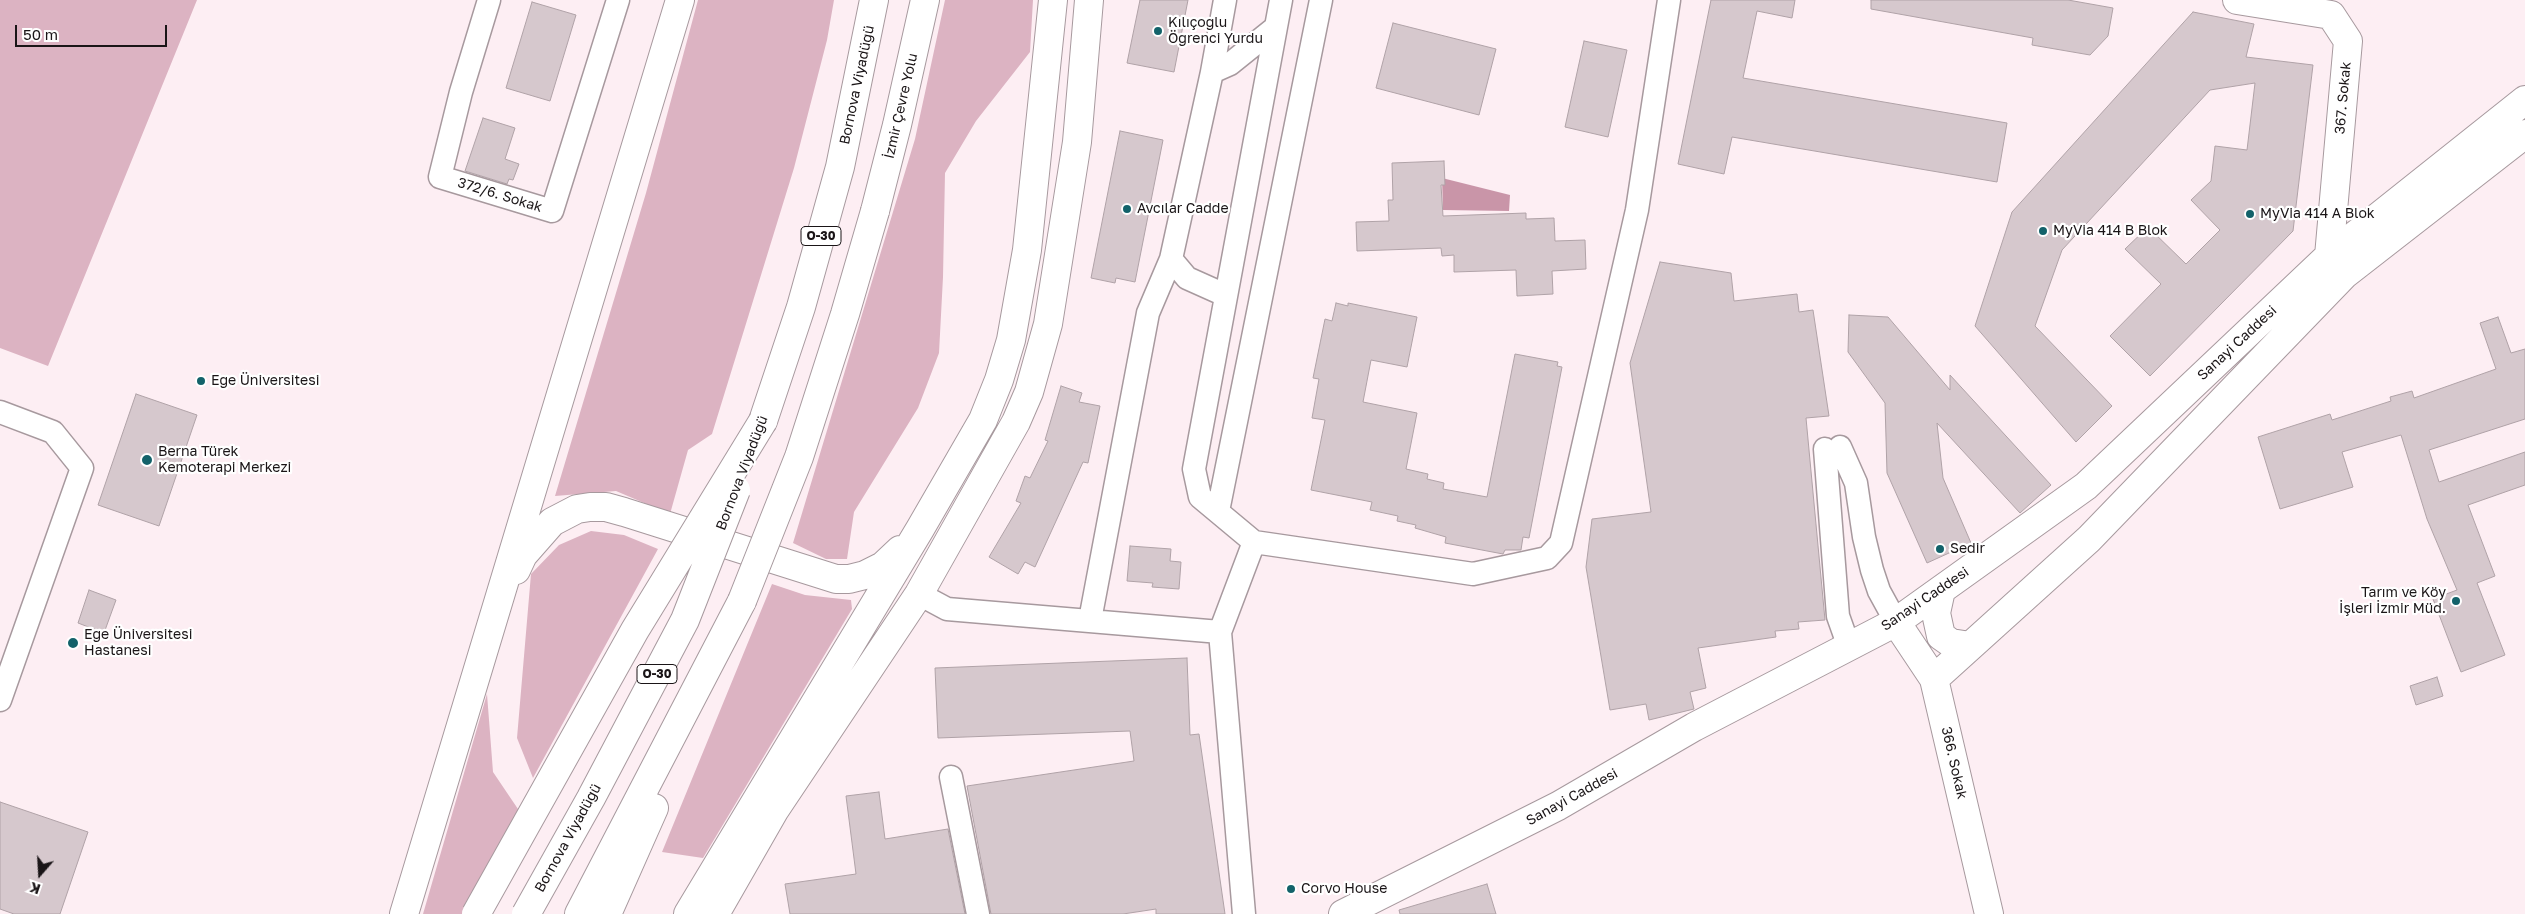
<!DOCTYPE html>
<meta charset="utf-8">
<style>
body{margin:0}
#map{position:relative;width:2525px;height:914px;overflow:hidden;background:#fdeef3;font-family:"Golos Text",sans-serif}
canvas{display:block}
.north{position:absolute;left:15px;top:849px;width:50px;height:50px;-webkit-text-stroke:4px #fff;paint-order:stroke;rotate:199deg;font-size:14px;font-weight:700;line-height:20px;text-align:center;color:#1a1517}
.north::after{content:'';display:block;margin:auto;width:18px;height:22px;background:#1a1517;clip-path:polygon(50% 0,100% 100%,50% 72%,0 100%)}
.scale{position:absolute;left:15px;top:25px;width:152px;height:22px;box-sizing:border-box;border:2px solid #1a1517;border-top:0;padding-left:6px;font-size:15px;line-height:18px;white-space:nowrap;color:#1a1517;-webkit-text-stroke:4px #fff;paint-order:stroke}
</style>
<div id="map">
<canvas width="2525" height="914"></canvas>
<div class="north">K</div>
<div class="scale">50 m</div>
</div>
<script>
const ctx = document.querySelector('canvas').getContext('2d');
ctx.lineJoin = 'round';
function fill(path, color) { ctx.fillStyle = color; ctx.fill(path, 'evenodd'); }
const poly = rows => new Path2D(rows.map(r => 'M' + r).join(''));
function stroke(path, color, width, dash) { ctx.strokeStyle = color; ctx.lineWidth = width; ctx.lineCap = dash ? 'butt' : 'round'; ctx.setLineDash(dash || []); ctx.stroke(path); }
function drawText(font, color, halo, rows, align = 'center') {
  ctx.font = font + ' "Golos Text",sans-serif'; ctx.lineWidth = 4.5; ctx.setLineDash([]); ctx.textBaseline = 'middle'; ctx.strokeStyle = halo; ctx.fillStyle = color; for (const [text, x, y, turn = 0] of rows) {
    ctx.save(); ctx.translate(x, y); ctx.rotate((+turn || 0) * Math.PI / 180); ctx.textAlign = isNaN(turn) ? turn : align; if (halo) ctx.strokeText(text, 0, 0); ctx.fillText(text, 0, 0); ctx.restore();
  }
}
fill(poly([
 [0,0,197,0,48,366,0,348],
 [698,0,834,0,827,40,794,168,712,434,688,450,670,514,616,491,555,496,646,193],
 [945,0,1033,0,1030,52,976,121,945,173,943,277,939,353,918,408,854,512,847,559,826,559,793,543,915,139],
 [591,531,624,535,658,549,533,778,517,738,531,574,559,545],
 [772,584,805,595,851,600,852,609,703,858,662,852],
 [487,694,493,772,520,812,463,914,423,914]
]), '#dcb3c2');
fill(poly([
 [1442,178,1510,195,1509,211,1443,210]
]), '#c995a8');
const building = poly([
 [1140,0,1188,0,1174,72,1127,63,1140,0],
 [1711,0,1795,0,1792,18,1757,11,1743,78,2007,123,1997,182,1732,137,1724,174,1678,164,1711,0],
 [1871,0,2068,0,2113,8,2108,36,2090,55,2032,45,2033,38,1871,9,1871,0],
 [532,2,576,15,550,101,506,88,532,2],
 [2193,12,2254,24,2246,57,2313,65,2293,231,2150,376,2110,336,2161,284,2125,249,2148,227,2186,264,2220,230,2191,200,2211,181,2215,146,2247,150,2255,83,2210,90,2062,250,2035,326,2112,406,2076,442,1975,326,2012,212,2193,12],
 [1393,23,1496,49,1479,115,1376,88,1393,23],
 [1584,41,1627,50,1608,137,1565,127,1584,41],
 [483,118,515,128,505,159,519,164,513,180,509,179,507,184,465,171,483,118],
 [1120,131,1163,140,1135,282,1116,278,1115,283,1091,278,1120,131],
 [1444,161,1445,185,1441,185,1443,216,1526,213,1526,219,1554,218,1555,241,1585,240,1586,269,1552,271,1553,294,1517,296,1516,270,1454,272,1454,255,1442,256,1441,248,1357,251,1356,222,1389,221,1388,200,1393,200,1392,163,1444,161],
 [1660,262,1731,273,1734,301,1797,294,1799,312,1813,310,1829,416,1806,418,1825,620,1798,622,1799,629,1775,631,1776,637,1698,648,1706,688,1690,692,1694,709,1649,720,1646,704,1610,710,1586,567,1592,519,1651,512,1630,363,1660,262],
 [1336,303,1348,306,1348,303,1417,317,1407,367,1371,360,1363,402,1417,413,1406,469,1428,474,1427,479,1444,483,1443,489,1487,497,1515,354,1558,362,1557,366,1562,367,1529,538,1523,537,1521,550,1505,550,1503,554,1445,543,1446,537,1415,528,1416,525,1397,521,1398,516,1370,510,1372,502,1311,490,1325,420,1312,418,1319,379,1313,378,1325,319,1332,321,1336,303],
 [1849,315,1888,317,1950,390,1950,375,2051,485,2020,513,1937,423,1943,478,1971,543,1927,563,1887,473,1885,403,1848,352,1849,315],
 [2498,317,2511,353,2525,349,2525,419,2429,450,2439,482,2525,452,2525,485,2468,505,2495,576,2477,583,2505,655,2461,672,2433,599,2457,590,2427,519,2401,435,2342,452,2353,487,2280,509,2258,437,2330,414,2332,420,2391,401,2390,397,2412,391,2414,398,2496,369,2480,323,2498,317],
 [1061,386,1082,393,1079,402,1100,406,1088,463,1083,462,1035,567,1025,562,1018,574,989,557,1021,503,1016,501,1025,476,1030,478,1048,441,1045,440,1061,386],
 [136,394,197,415,159,526,98,505,136,394],
 [1130,546,1171,549,1170,561,1181,562,1179,589,1152,587,1153,583,1127,581,1130,546],
 [89,590,116,600,104,633,78,623,89,590],
 [1187,658,1190,735,1199,734,1225,914,1156,914,1156,909,1123,914,991,914,967,786,1134,761,1130,731,938,738,935,668,1187,658],
 [2437,677,2443,696,2416,705,2410,686,2437,677],
 [879,792,885,839,948,829,965,914,790,914,785,884,856,874,846,796,879,792],
 [0,802,88,832,60,914,14,914,0,909,0,802],
 [1487,884,1496,914,1400,914,1399,910,1487,884]
]);
fill(building, '#d6c8cd');
stroke(building, '#b0a2a7', 1);
const street = poly([
 [489,0,461,92,440,177,552,211,618,0],
 [1281,0,1194,469,1200,497,1254,542,1473,574,1547,558,1561,543,1637,210,1669,0],
 [1212,72,1230,64,1276,27],
 [1171,259,1187,278,1225,295],
 [0,412,53,432,82,468,0,700],
 [1840,447,1856,483,1864,537,1872,570,1879,591,1896,622],
 [1825,449,1838,616,1849,647],
 [1218,511,1321,0],
 [919,594,947,609,1220,632],
 [1090,620,1148,313,1171,259,1212,72,1225,0],
 [951,777,978,914],
 [1244,914,1220,632,1254,542]
]);
const secondary = poly([
 [2237,0,2331,15,2348,41,2329,256,2336,264],
 [516,570,523,555,552,522,577,509,590,507,606,507,624,512,836,579,849,579,865,575,883,566,900,550],
 [1941,590,1936,613,1941,636,1951,643,1970,646],
 [1896,622,1934,679,1989,914],
 [1934,679,2089,539,2344,275,2525,134],
 [404,914,680,0],
 [688,914,920,529,983,420,999,380,1011,340,1027,250,1053,0],
 [715,914,774,811,919,594,1016,422,1029,392,1048,324,1077,142,1089,0],
 [1343,914,1558,806,1694,727,1896,622,2086,486,2329,256,2525,100]
]);
const highway = poly([
 [875,211,897,125,925,0],
 [763,421,801,307,840,167,874,0],
 [579,914,742,601],
 [607,914,654,808]
]);
stroke(street, '#a7999e', 25);
stroke(secondary, '#a7999e', 30);
stroke(highway, '#a7999e', 30);
stroke(street, '#fff', 22);
stroke(secondary, '#fff', 28);
stroke(highway, '#fff', 28);
const highwayBridge = poly([
 [742,601,799,457,845,314,875,211],
 [476,914,635,630,763,421],
 [526,914,591,798,685,620,736,490]
]);
stroke(highwayBridge, '#a7999e', 30, []);
stroke(highwayBridge, '#fff', 28);
for (const [x, y, r, color] of [
 [1158,31,5,"#13626a"],
 [1127,209,5,"#13626a"],
 [2250,214,5,"#13626a"],
 [2043,231,5,"#13626a"],
 [201,381,5,"#13626a"],
 [147,460,6,"#13626a"],
 [1940,549,5,"#13626a"],
 [2456,601,5,"#13626a"],
 [73,643,6,"#13626a"],
 [1291,889,5,"#13626a"]
]) { const dot = new Path2D(); dot.arc(x, y, r, 0, 2 * Math.PI); ctx.fillStyle = color; ctx.fill(dot); stroke(dot, '#fff', 2); }
for (const [x, y, w] of [
 [821,236,40],
 [657,674,40]
]) { const box = new Path2D(); box.roundRect(x - w / 2, y - 9.5, w, 19, 4); ctx.fillStyle = '#fff'; ctx.fill(box); stroke(box, '#1a1517', 1); }
drawText('bold 12px', '#1a1517', null, [
 ["O-30",821,236],
 ["O-30",657,674]
]);
drawText('14px', '#1a1517', '#fff', [
 ["Kılıçoğlu",1168,23],
 ["Öğrenci Yurdu",1168,39],
 ["Avcılar Cadde",1137,209],
 ["MyVia 414 A Blok",2260,214],
 ["MyVia 414 B Blok",2053,231],
 ["Ege Üniversitesi",211,381],
 ["Berna Türek",158,452],
 ["Kemoterapi Merkezi",158,468],
 ["Sedir",1950,549],
 ["Tarım ve Köy",2446,593,"right"],
 ["İşleri İzmir Müd.",2446,609,"right"],
 ["Ege Üniversitesi",84,635],
 ["Hastanesi",84,651],
 ["Corvo House",1301,889]
], 'left');
drawText('14px', '#1a1517', '#fff', [
 ["Bornova Viyadüğü",857,85,-78],
 ["367. Sokak",2343,98,-85],
 ["İzmir Çevre Yolu",901,106,-77],
 ["372/6. Sokak",500,195,17],
 ["Sanayi Caddesi",2237,343,-43],
 ["Bornova Viyadüğü",742,473,-69],
 ["Sanayi Caddesi",1925,599,-34],
 ["366. Sokak",1954,763,77],
 ["Sanayi Caddesi",1572,797,-29],
 ["Bornova Viyadüğü",568,838,-61]
]);
</script>
